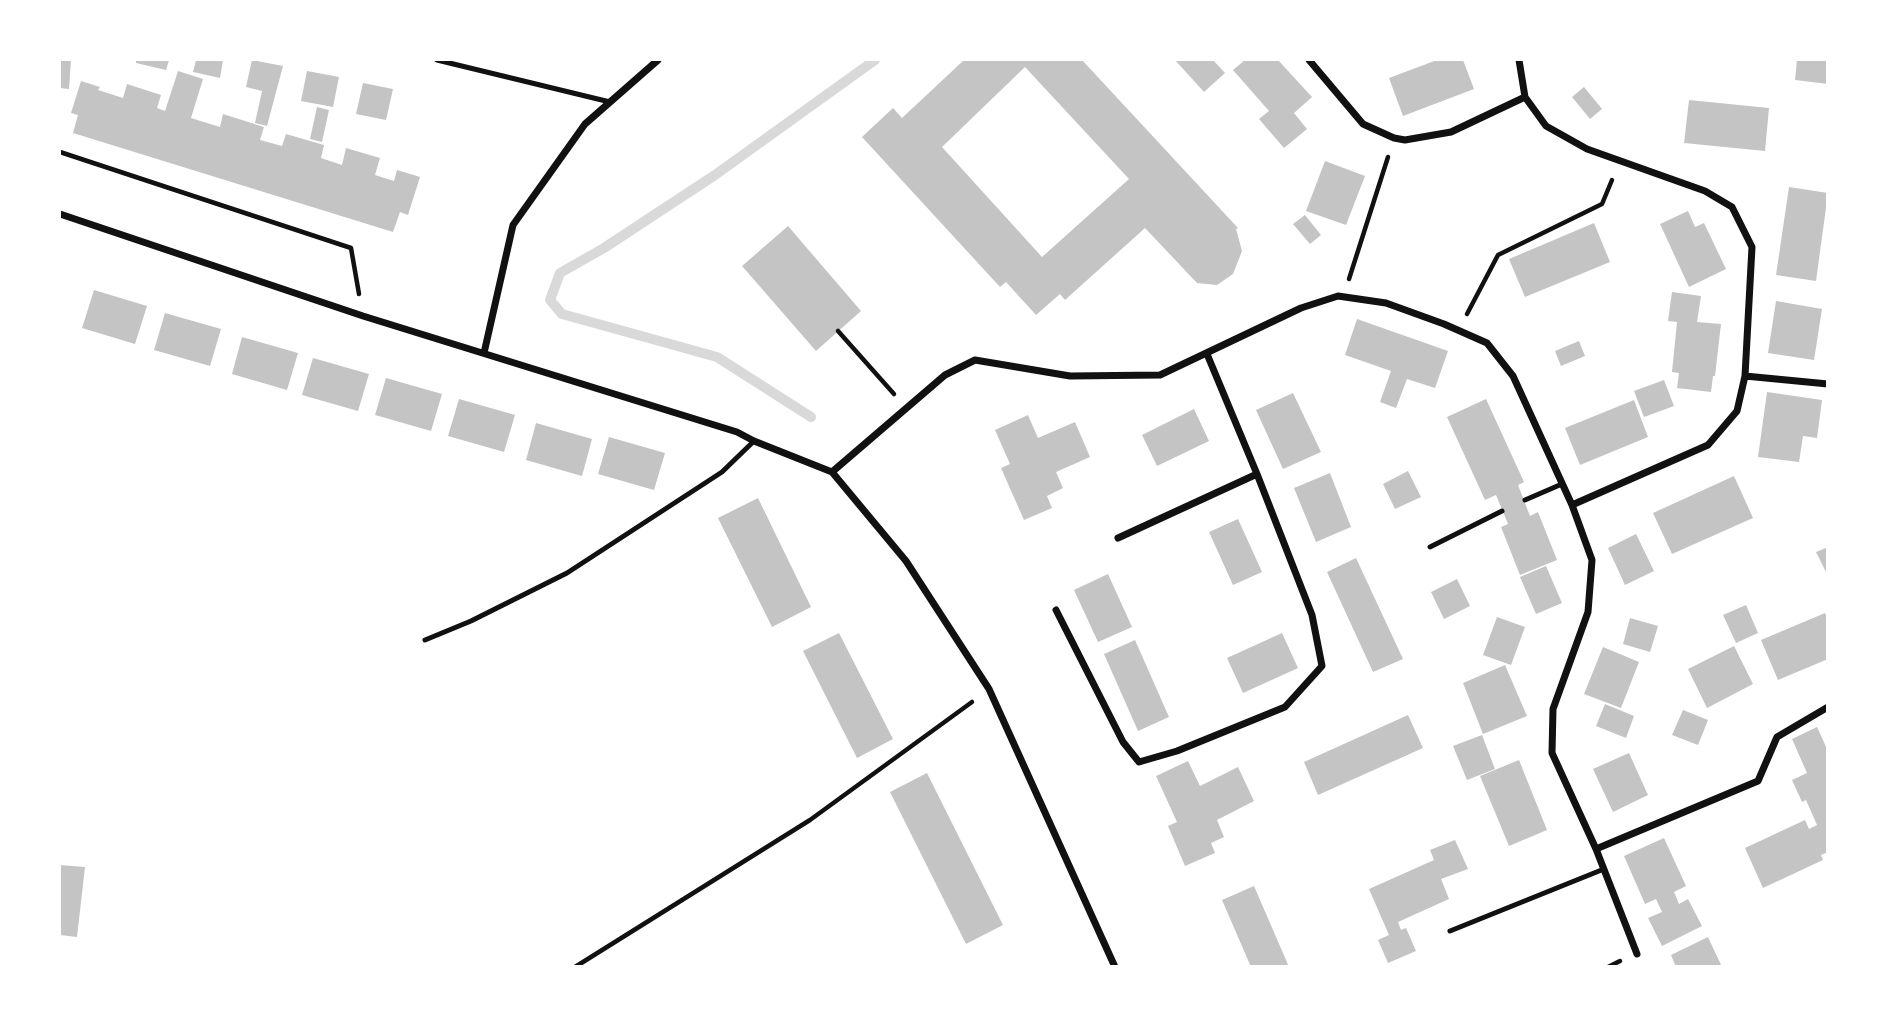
<!DOCTYPE html>
<style>
body{margin:0}
#map{position:relative;width:1887px;height:1026px;overflow:hidden;background:#fff;font-family:"Golos Text",sans-serif}
canvas{display:block}
.frame{position:absolute;inset:0;border:61px solid #fff;pointer-events:none}
</style>
<div id="map">
<canvas width="1887" height="1026"></canvas>
<div class="frame"></div>
</div>
<script>
const ctx = document.querySelector('canvas').getContext('2d');
ctx.lineJoin = 'round';
const poly = rows => new Path2D(rows.map(r => 'M' + r).join(''));
function stroke(path, color, width, dash) { ctx.strokeStyle = color; ctx.lineWidth = width; ctx.lineCap = dash ? 'butt' : 'round'; ctx.setLineDash(dash || []); ctx.stroke(path); }
function fill(path, color) { ctx.fillStyle = color; ctx.fill(path, 'evenodd'); }
stroke(poly([
 [811,417,717,357,562,314,550,300,560,273,604,248,715,175,875,60]
]), '#d9d9d9', 10);
fill(poly([
 [60,60,71,60,69,89,60,88],
 [136,60,169,60,166,70,136,63],
 [196,60,223,60,220,78,193,72],
 [252,60,283,66,267,126,255,123,262,91,246,87],
 [964,60,1082,60,1238,228,1236,229,1242,251,1233,274,1217,285,1197,283,1145,228,1065,300,1060,294,1036,315,1006,282,1000,287,862,137,893,108,902,118],
 [1025,67,1129,179,1042,257,942,147],
 [1175,60,1213,60,1225,73,1204,92],
 [1245,60,1278,60,1312,97,1294,113,1307,129,1284,148,1259,119,1269,111,1233,70],
 [1437,60,1463,60,1474,89,1403,116,1389,78],
 [1797,60,1828,60,1828,84,1795,80],
 [178,71,203,79,191,118,220,127,223,114,264,127,260,140,282,146,286,134,324,145,321,158,342,165,346,148,380,158,375,175,394,181,397,170,420,177,408,215,400,212,393,232,73,133,78,115,71,113,81,81,100,87,98,90,123,98,127,84,161,95,157,108,165,111],
 [307,71,339,77,333,107,301,101],
 [363,83,393,89,386,120,356,114],
 [1584,87,1602,109,1590,119,1572,97],
 [1689,100,1769,108,1765,151,1684,143],
 [317,107,329,110,322,142,310,139],
 [1325,161,1365,176,1346,225,1306,211],
 [1789,187,1828,193,1816,281,1776,275],
 [1688,211,1695,227,1704,223,1726,269,1689,287,1660,224],
 [1305,215,1321,235,1310,244,1293,224],
 [1594,223,1610,262,1525,297,1509,259],
 [788,226,861,311,816,351,742,266],
 [94,290,147,306,135,344,82,328],
 [1672,292,1701,296,1697,322,1721,324,1715,376,1713,376,1711,392,1677,388,1679,373,1672,372,1677,322,1668,321],
 [1776,301,1822,309,1814,360,1768,353],
 [165,313,221,329,210,366,154,350],
 [1357,319,1448,351,1435,388,1407,379,1396,408,1380,402,1391,371,1345,355],
 [242,337,298,353,287,390,232,374],
 [1579,341,1585,356,1561,366,1555,351],
 [313,358,369,374,358,411,302,395],
 [386,378,442,394,431,431,375,415],
 [1664,380,1674,406,1644,417,1634,391],
 [1767,392,1822,400,1817,438,1803,436,1799,462,1758,457],
 [1293,393,1321,452,1283,469,1256,410],
 [459,399,515,415,504,452,448,436],
 [1486,399,1524,482,1518,485,1530,516,1538,512,1557,560,1520,575,1501,527,1508,524,1496,495,1485,500,1447,417],
 [1634,400,1648,437,1580,465,1565,428],
 [1194,409,1209,441,1157,466,1142,435],
 [1028,415,1038,438,1075,422,1090,457,1056,472,1063,488,1047,496,1052,508,1024,520,1001,468,1010,464,995,430],
 [536,423,592,439,582,476,526,460],
 [609,437,665,453,654,490,598,474],
 [1408,471,1421,497,1395,509,1383,484],
 [1330,473,1351,527,1316,542,1294,488],
 [1734,476,1753,518,1672,554,1653,513],
 [758,498,811,607,772,627,718,518],
 [1238,519,1262,572,1233,585,1209,532],
 [1636,534,1654,571,1625,585,1608,548],
 [1828,547,1828,576,1816,552],
 [1356,558,1403,659,1373,672,1327,572],
 [1546,566,1562,603,1536,614,1520,577],
 [1108,574,1132,627,1098,642,1074,590],
 [1457,579,1470,606,1444,619,1431,592],
 [1746,605,1758,633,1736,643,1723,615],
 [1825,613,1828,620,1828,659,1778,680,1761,640],
 [1497,617,1525,627,1511,665,1483,655],
 [1630,618,1658,626,1650,652,1623,644],
 [839,633,893,739,857,758,803,651],
 [1282,633,1298,668,1243,693,1227,658],
 [1135,640,1169,717,1138,731,1104,654],
 [1734,646,1753,684,1707,708,1688,669],
 [1603,647,1639,662,1621,708,1584,694],
 [1505,665,1527,716,1483,734,1463,683],
 [1605,704,1634,716,1626,738,1596,726],
 [1683,710,1708,720,1698,745,1672,735],
 [1408,715,1423,748,1318,795,1304,762],
 [1817,727,1828,751,1828,852,1821,855,1823,860,1763,888,1745,848,1805,820,1809,829,1817,825,1806,800,1802,802,1792,780,1807,773,1792,739],
 [1482,735,1495,769,1467,780,1453,746],
 [1629,753,1648,795,1613,812,1593,769],
 [1519,760,1547,830,1509,846,1480,776],
 [1188,761,1200,786,1238,767,1254,801,1217,820,1224,837,1211,843,1215,853,1185,866,1168,826,1177,822,1156,776],
 [927,773,1003,925,966,944,890,792],
 [1664,838,1686,886,1674,892,1679,904,1688,899,1702,926,1662,946,1648,918,1662,912,1656,899,1645,904,1624,856],
 [1455,840,1468,869,1441,879,1449,899,1398,922,1401,930,1406,928,1416,951,1388,963,1378,940,1389,935,1369,889,1434,860,1430,850],
 [60,865,85,867,77,937,60,935],
 [1254,886,1289,967,1251,967,1222,900],
 [1708,937,1722,967,1676,967,1671,955]
]), '#c4c4c4');
stroke(poly([
 [60,152,351,248,359,294],
 [1349,279,1388,157],
 [1467,314,1498,255,1602,204,1612,180],
 [838,331,894,394],
 [575,967,810,820,972,702],
 [1608,967,1620,961]
]), '#111', 4.5);
stroke(poly([
 [437,60,610,102],
 [1525,500,1562,484],
 [1430,547,1502,511],
 [425,640,471,621,567,573,722,472,754,441],
 [1450,931,1604,869]
]), '#111', 5);
stroke(poly([
 [1309,60,1363,124,1394,138,1405,140,1451,132,1525,97],
 [1519,60,1525,97,1546,126,1587,149,1705,191,1732,207,1752,247,1745,376,1737,411,1708,445,1572,505],
 [60,214,363,316,737,432,754,441,832,472,906,561,989,689,1115,967],
 [484,353,513,225,585,124,658,60],
 [1745,376,1828,384],
 [832,472,945,375,975,360,1070,376,1160,375,1301,308,1338,296,1386,303,1444,324,1487,343,1513,376,1572,505,1592,560,1588,612,1553,709,1552,753,1596,849,1637,954],
 [1118,538,1257,474],
 [1056,610,1123,742,1139,762,1177,751,1285,707,1322,666,1312,615,1257,474,1207,354],
 [1596,849,1758,781,1777,737,1828,707]
]), '#111', 7);
</script>
